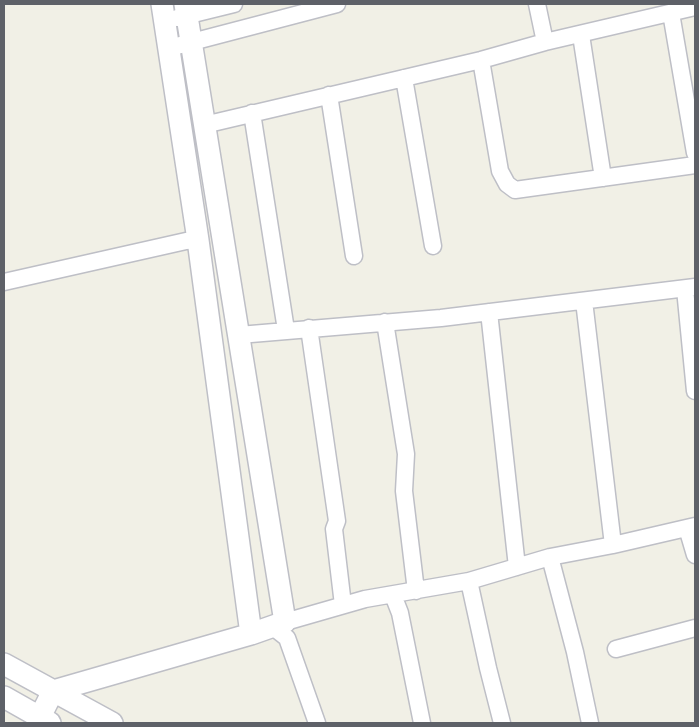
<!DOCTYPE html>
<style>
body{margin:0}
#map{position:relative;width:699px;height:727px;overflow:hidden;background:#f1f0e6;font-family:"Source Sans 3",sans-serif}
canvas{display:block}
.frame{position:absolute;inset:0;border:5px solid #5e6168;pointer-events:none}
</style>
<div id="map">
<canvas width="699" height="727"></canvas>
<div class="frame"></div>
</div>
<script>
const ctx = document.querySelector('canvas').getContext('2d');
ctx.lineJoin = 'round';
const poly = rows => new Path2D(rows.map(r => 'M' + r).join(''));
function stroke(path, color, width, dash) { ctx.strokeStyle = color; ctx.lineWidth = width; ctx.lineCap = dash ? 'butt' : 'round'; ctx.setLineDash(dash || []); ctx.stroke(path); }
const minor = poly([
 [537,4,545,42],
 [671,13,695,153],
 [177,18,234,4],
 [581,35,603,178],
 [169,48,337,4],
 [481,60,500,171,507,184,515,190,695,165],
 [404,78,433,246],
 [329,95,354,256],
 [252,113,286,330],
 [204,125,481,60,545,42,695,7],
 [4,282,186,241,198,240],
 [685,289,695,391],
 [584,301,613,545],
 [489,312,517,567],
 [385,322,406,454,404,491,416,591],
 [309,328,337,521,334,529,343,605],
 [239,335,441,318,695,287],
 [687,528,695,555],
 [550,557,575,652,590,723],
 [469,581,488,668,502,723],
 [393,595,400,613,422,723],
 [285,622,365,599,469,581,550,557,613,545,695,526],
 [273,627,287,638,317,723],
 [616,649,695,628]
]);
const tertiary = poly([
 [162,4,198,240,251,634],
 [4,664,112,723],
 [4,697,50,723],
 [37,723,53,691,251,634,285,622,185,4]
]);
stroke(minor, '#bebfc6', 19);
stroke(tertiary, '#bebfc6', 24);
stroke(minor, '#fff', 16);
stroke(tertiary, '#fff', 21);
</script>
